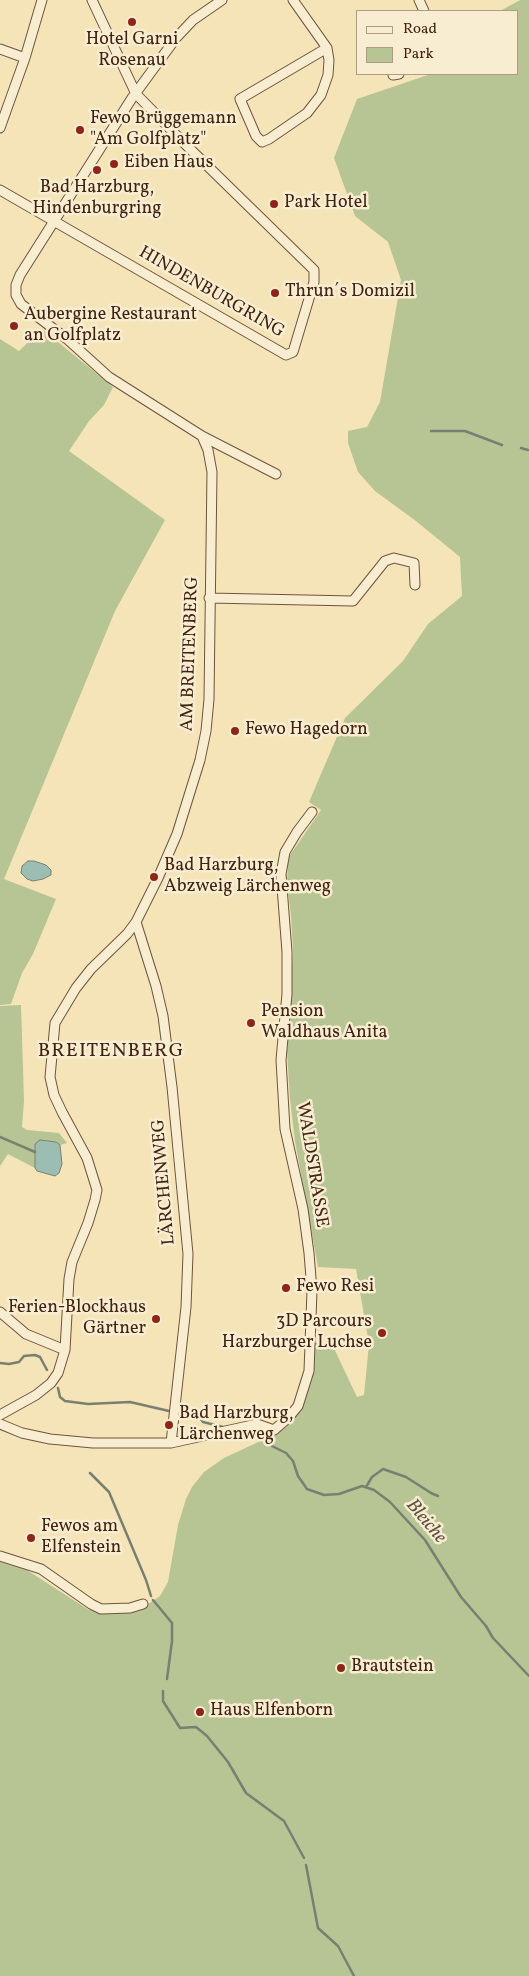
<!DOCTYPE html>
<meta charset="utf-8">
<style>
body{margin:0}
#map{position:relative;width:529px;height:1976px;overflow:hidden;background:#f5e4b7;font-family:Vollkorn,serif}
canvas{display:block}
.legend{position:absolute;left:356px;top:10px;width:162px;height:65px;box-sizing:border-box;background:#f8edd0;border:1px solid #b09c85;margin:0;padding:6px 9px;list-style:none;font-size:15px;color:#432314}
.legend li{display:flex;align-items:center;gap:10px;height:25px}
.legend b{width:25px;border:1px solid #b09c85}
</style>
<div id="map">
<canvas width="529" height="1976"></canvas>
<ul class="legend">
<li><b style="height:6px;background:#f8edd0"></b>Road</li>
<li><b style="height:14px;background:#b6c593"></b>Park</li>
</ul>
</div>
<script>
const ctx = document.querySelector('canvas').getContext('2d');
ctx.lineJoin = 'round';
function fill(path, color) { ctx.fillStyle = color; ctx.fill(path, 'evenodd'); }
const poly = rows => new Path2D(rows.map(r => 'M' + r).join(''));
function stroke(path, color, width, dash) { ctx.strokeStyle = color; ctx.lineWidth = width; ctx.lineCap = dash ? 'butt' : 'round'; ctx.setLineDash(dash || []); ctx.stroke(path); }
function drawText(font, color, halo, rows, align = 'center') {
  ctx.font = font + ' Vollkorn,serif'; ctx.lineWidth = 5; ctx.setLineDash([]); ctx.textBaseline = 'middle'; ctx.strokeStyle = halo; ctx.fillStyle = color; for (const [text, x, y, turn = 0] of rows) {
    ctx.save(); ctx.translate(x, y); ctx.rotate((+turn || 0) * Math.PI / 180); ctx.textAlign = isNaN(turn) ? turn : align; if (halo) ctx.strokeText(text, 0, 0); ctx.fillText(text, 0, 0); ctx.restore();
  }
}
fill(poly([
 [520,0,529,0,529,1976,0,1976,0,1561,22,1567,89,1610,129,1612,144,1607,160,1596,168,1582,178,1525,186,1499,192,1487,204,1472,224,1458,267,1438,285,1428,292,1421,299,1410,314,1343,331,1342,357,1397,364,1395,369,1344,356,1269,318,1267,295,1141,290,1099,287,1052,293,952,291,916,287,883,288,858,321,810,309,802,345,718,403,661,428,624,462,596,460,557,416,521,375,491,358,472,348,443,348,431,367,427,380,402,401,280,388,242,355,216,334,158,357,99,431,74,518,74,518,11,500,11],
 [42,329,113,387,104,405,89,421,69,451,165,520,115,611,4,879,56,899,33,954,22,973,11,1004,0,1005,0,339,19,351],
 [21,1005,24,1101,22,1127,27,1130,59,1133,67,1143,60,1145,56,1142,41,1140,35,1144,35,1168,8,1154,0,1166,0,1006]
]), '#b6c593');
const water = poly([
 [28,861,34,861,46,865,51,870,51,875,43,879,33,881,27,879,21,873,22,866,28,861],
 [40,1140,56,1142,60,1145,62,1164,59,1173,55,1176,37,1171,35,1168,35,1144,40,1140]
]);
fill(water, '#9cbeb2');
stroke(water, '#788073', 1);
stroke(poly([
 [431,431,465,431,502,445],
 [521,448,528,450],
 [0,1137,35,1152],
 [0,1363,9,1364,19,1362,24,1356,35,1355,40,1357,47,1370],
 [58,1388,60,1397,65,1401,88,1404,130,1402,169,1411],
 [183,1415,192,1413,197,1414,203,1422,223,1427],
 [272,1446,286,1453,293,1461,298,1476,307,1489,324,1495,339,1494,362,1486,374,1490,390,1502,425,1540,461,1597,486,1626,493,1638,529,1676],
 [90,1473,109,1492,146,1580,151,1596],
 [366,1487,372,1477,383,1469,406,1477,431,1493,438,1496],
 [153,1600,172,1623,172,1641,167,1679],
 [163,1691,163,1701,180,1728,196,1727,207,1736,228,1762,246,1793,284,1821,304,1858],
 [306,1865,318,1928,338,1946,354,1976]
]), '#788073', 2.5);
const street = poly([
 [293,0,327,48,329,60,328,75,321,95,307,113,269,139,262,142,256,136,240,99,327,48],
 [419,0,424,11],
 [0,49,25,58],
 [393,75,399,74],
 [0,128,25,58,42,0],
 [0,190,286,355,293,352,314,282,314,270,186,145,136,94,92,0],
 [202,436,276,474],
 [209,598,353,601,385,561,394,558,414,563,415,585],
 [136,922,156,986,163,1016,172,1087,188,1254,186,1307,171,1443],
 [0,1312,26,1334,65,1350],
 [0,1415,36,1395,51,1383,58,1373,65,1350,69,1279,72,1262,88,1223,95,1200,97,1190,87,1158,62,1112,54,1095,50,1077,55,1023,76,988,91,969,127,934,136,922,158,878,177,834,200,760,206,731,209,699,212,472,208,450,202,436,109,377,67,339,21,304,16,295,16,285,20,275,132,98,176,38,193,20,222,0],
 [0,1424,22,1433,50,1439,93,1443,171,1443,257,1424,274,1430,289,1417,298,1406,309,1371,312,1291,309,1253,303,1209,285,1129,281,1060,287,994,287,952,281,874,285,852,297,832,312,812],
 [0,1556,41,1569,91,1604,101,1609,130,1608,143,1604]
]);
stroke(street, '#70533d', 11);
stroke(street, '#f8edd0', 9);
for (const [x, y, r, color] of [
 [132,22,5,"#8f2418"],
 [80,130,5,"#8f2418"],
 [114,164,5,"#8f2418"],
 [97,170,5,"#8f2418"],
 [274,204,5,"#8f2418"],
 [275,293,5,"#8f2418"],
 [14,326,5,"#8f2418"],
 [235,731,5,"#8f2418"],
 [154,877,5,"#8f2418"],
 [251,1023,5,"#8f2418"],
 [286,1288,5,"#8f2418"],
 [156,1319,5,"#8f2418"],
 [382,1333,5,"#8f2418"],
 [169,1425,5,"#8f2418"],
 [31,1538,5,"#8f2418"],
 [341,1668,5,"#8f2418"],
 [200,1712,5,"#8f2418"]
]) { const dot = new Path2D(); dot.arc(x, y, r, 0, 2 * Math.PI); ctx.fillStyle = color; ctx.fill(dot); stroke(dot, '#f8edd0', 2); }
drawText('18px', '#432314', '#f8edd0', [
 ["Hotel Garni",132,41,"center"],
 ["Rosenau",132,62,"center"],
 ["Fewo Brüggemann",90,120],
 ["\"Am Golfplatz\"",90,141],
 ["Eiben Haus",124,164],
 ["Bad Harzburg,",97,189,"center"],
 ["Hindenburgring",97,210,"center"],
 ["Park Hotel",284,204],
 ["Thrun´s Domizil",285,293],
 ["Aubergine Restaurant",24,316],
 ["an Golfplatz",24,337],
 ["Fewo Hagedorn",245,731],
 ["Bad Harzburg,",164,867],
 ["Abzweig Lärchenweg",164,888],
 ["Pension",261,1013],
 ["Waldhaus Anita",261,1034],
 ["Fewo Resi",296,1288],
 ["Ferien-Blockhaus",146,1309,"right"],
 ["Gärtner",146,1330,"right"],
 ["3D Parcours",372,1323,"right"],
 ["Harzburger Luchse",372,1344,"right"],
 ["Bad Harzburg,",179,1415],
 ["Lärchenweg",179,1436],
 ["Fewos am",41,1528],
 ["Elfenstein",41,1549],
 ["Brautstein",351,1668],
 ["Haus Elfenborn",210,1712]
], 'left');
drawText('18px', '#432314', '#f8edd0', [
 ["HINDENBURGRING",211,293,30],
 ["AM BREITENBERG",191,654,-88],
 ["WALDSTRASSE",311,1165,81],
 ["LÄRCHENWEG",165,1182,-95]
]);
drawText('italic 19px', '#5e5243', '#f8edd0', [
 ["Bleiche",425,1522,50]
]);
ctx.letterSpacing = '1px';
drawText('20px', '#432314', '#f8edd0', [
 ["BREITENBERG",111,1052]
]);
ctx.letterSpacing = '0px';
</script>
